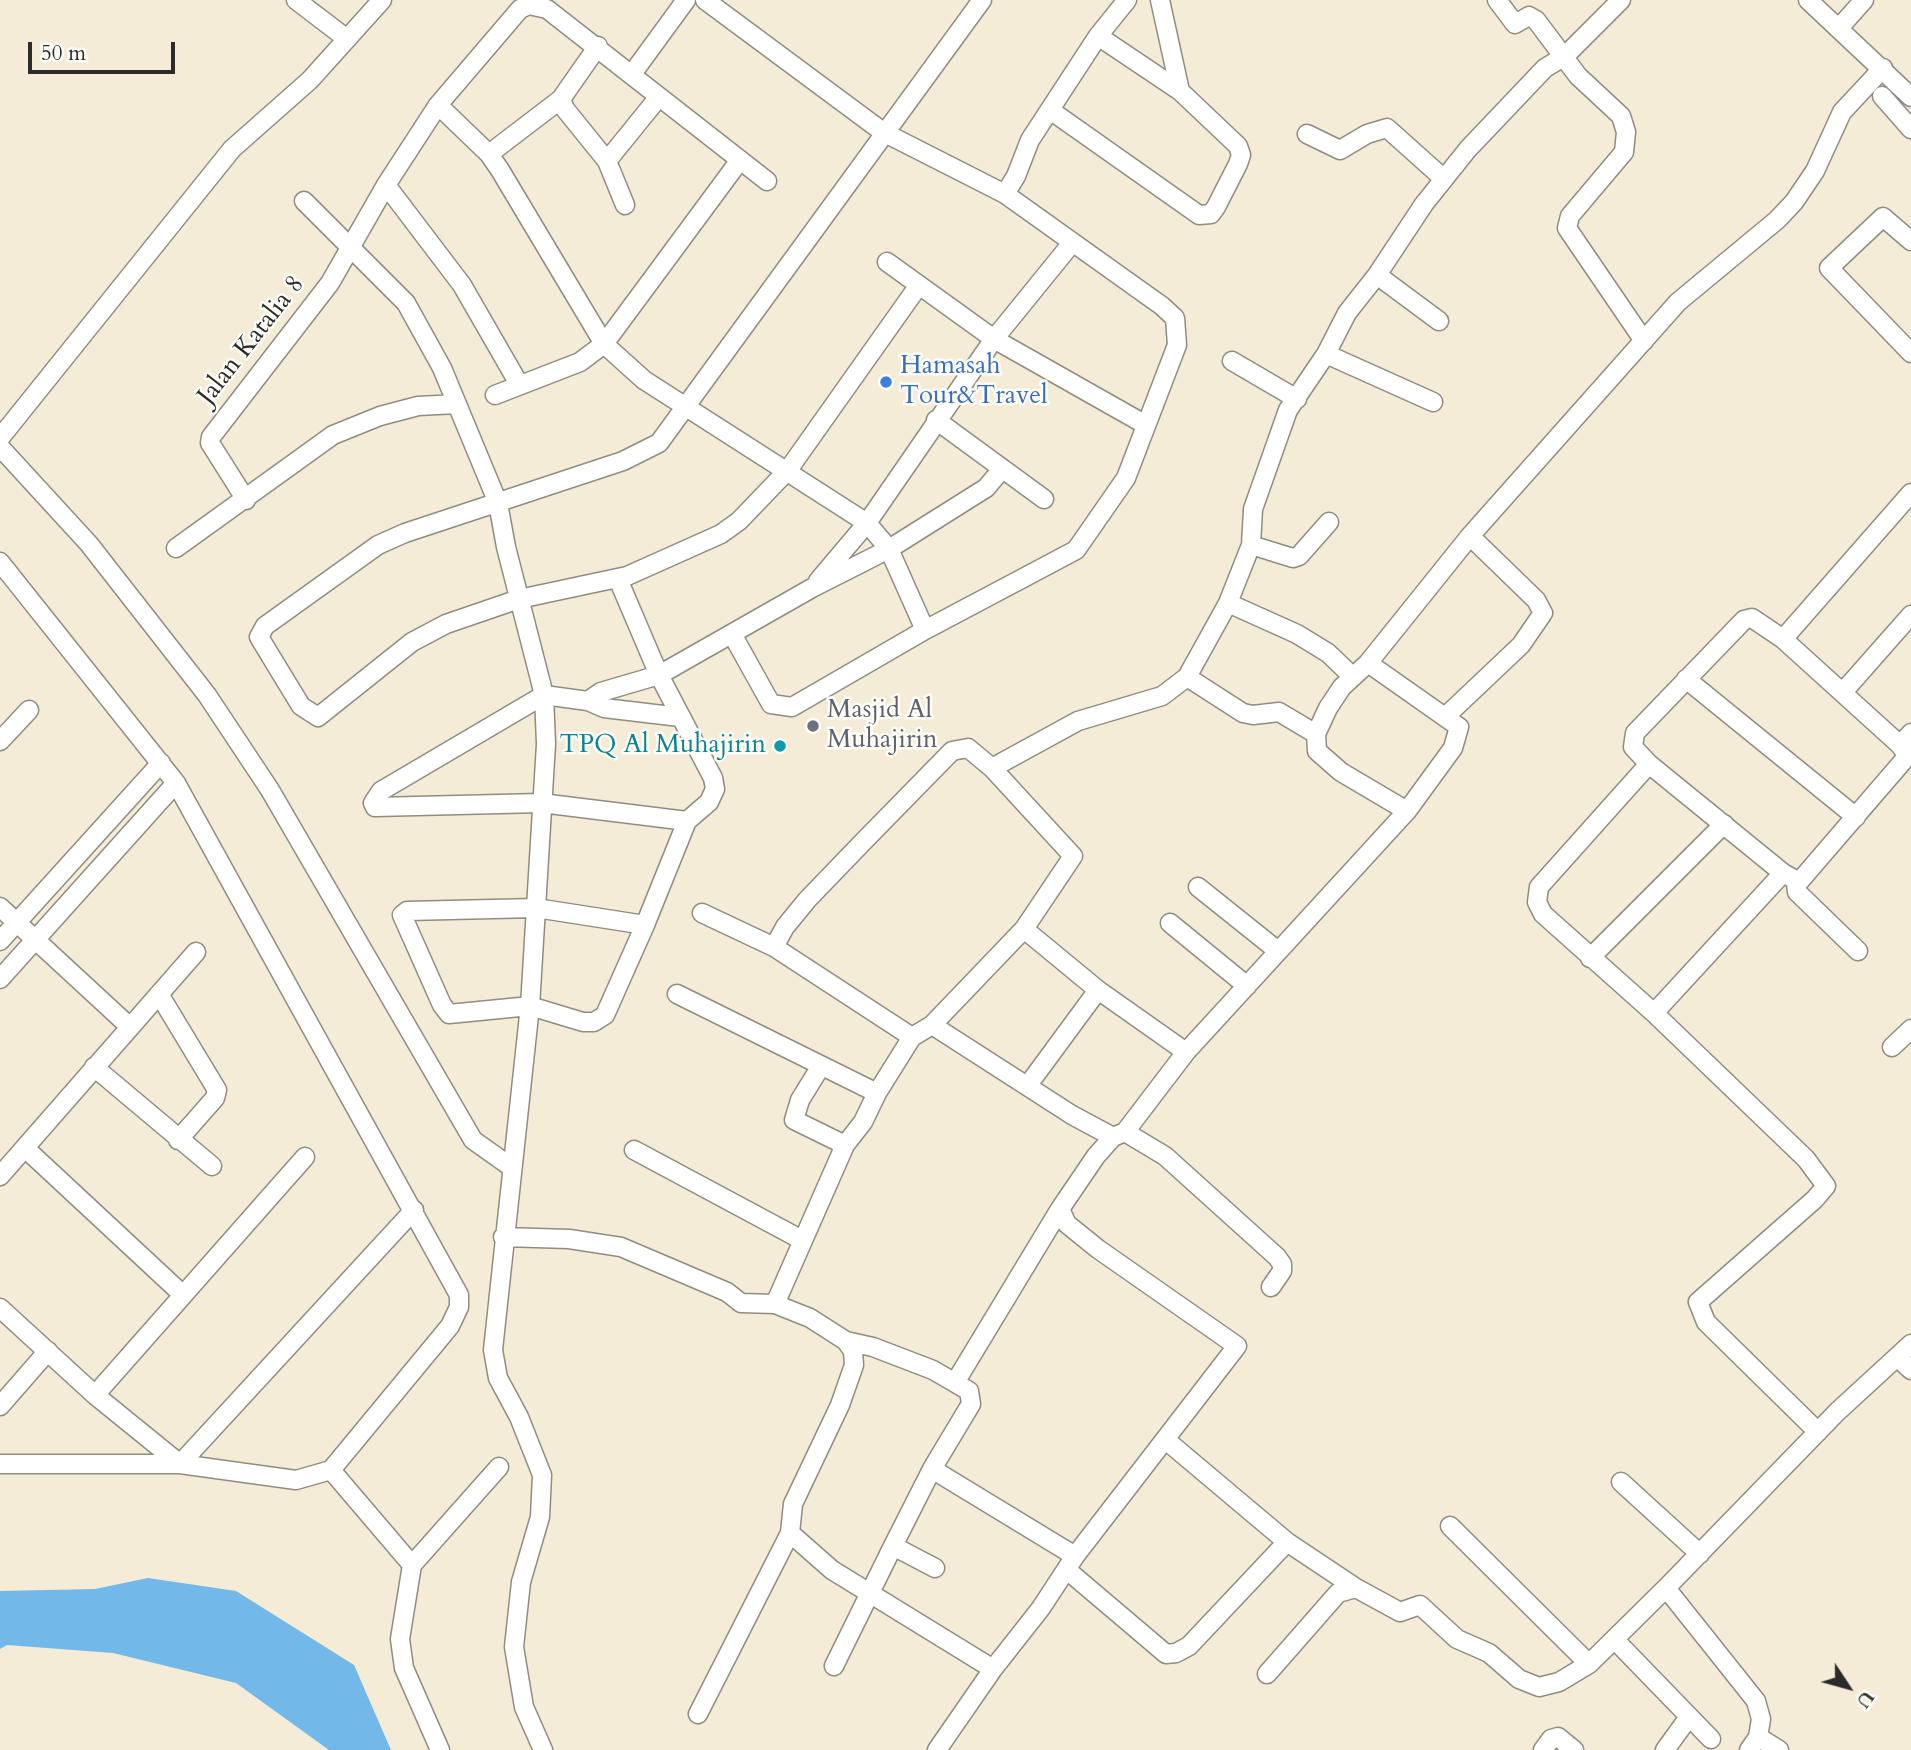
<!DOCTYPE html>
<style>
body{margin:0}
#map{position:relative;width:1911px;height:1750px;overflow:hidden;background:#f4ecd6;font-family:Cardo,serif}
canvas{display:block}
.north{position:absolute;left:1813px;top:1652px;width:70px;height:70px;-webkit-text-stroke:5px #fdfcf7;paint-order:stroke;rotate:126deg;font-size:19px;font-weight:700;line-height:28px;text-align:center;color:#2b2b2b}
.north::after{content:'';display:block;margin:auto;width:24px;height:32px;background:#2b2b2b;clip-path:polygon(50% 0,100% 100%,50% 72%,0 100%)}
.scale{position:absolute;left:28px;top:42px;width:147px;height:32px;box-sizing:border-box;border:4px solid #2b2b2b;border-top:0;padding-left:9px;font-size:21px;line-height:24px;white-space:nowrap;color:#2b2b2b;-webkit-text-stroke:5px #fdfcf7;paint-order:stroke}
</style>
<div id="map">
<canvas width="1911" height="1750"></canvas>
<div class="north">U</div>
<div class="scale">50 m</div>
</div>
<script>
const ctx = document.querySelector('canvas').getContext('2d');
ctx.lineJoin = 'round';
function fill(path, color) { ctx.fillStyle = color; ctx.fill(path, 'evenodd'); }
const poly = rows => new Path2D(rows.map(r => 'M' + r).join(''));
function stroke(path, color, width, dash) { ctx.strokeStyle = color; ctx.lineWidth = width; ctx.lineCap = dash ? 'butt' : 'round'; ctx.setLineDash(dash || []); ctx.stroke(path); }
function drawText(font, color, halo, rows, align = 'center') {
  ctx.font = font + ' Cardo,serif'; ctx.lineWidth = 5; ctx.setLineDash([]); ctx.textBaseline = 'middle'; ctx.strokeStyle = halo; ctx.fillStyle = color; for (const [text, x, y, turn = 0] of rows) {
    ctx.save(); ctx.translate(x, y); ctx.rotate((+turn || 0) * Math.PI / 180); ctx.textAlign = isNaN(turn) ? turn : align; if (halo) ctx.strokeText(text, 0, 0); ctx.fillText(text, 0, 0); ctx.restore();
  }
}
fill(poly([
 [148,1578,236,1591,354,1665,391,1750,329,1750,236,1683,113,1653,7,1645,0,1649,0,1591,95,1589]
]), '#72b8e9');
const minor = poly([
 [296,0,347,39],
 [705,0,883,132,1005,194,1162,306,1175,318,1177,345,1126,478,1076,550,925,630,792,707,771,704,732,634],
 [1160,0,1180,91],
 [1497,0,1515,24,1529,16,1536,20,1578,76,1621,116,1626,132,1624,152,1570,216,1567,228,1644,341],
 [1808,0,1911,97],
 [1839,28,1864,0],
 [598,46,561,99,565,109,607,161,625,205],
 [632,74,686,0],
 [1882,96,1911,129],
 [438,105,489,154,500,170,604,344,644,380,867,523,889,549,925,630],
 [1050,110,1199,215,1211,214,1216,207,1238,164,1241,155,1238,146,1180,91,1098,36],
 [1307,134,1340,150,1367,134,1387,128,1444,179],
 [489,154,561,99],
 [607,161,658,98],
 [386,185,462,285,519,384],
 [1005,194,1016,176,1030,140,1098,36,1127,0],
 [304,201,406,303,442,368,498,503,506,547,544,695,546,744,530,1006,493,1350,498,1378,519,1417,542,1475,540,1517,521,1582,514,1647,524,1707,543,1750],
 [1911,241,1883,217,1829,268,1911,353],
 [887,262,994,339,1146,425],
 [1377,275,1439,321],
 [919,285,788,470,739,521,721,534,627,576,519,599,446,624,412,642,318,717,301,706,259,637,265,626,378,545,405,533,623,461,659,443,982,0],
 [1326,354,1433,402],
 [1232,361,1297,399],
 [495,395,580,362,604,344,740,160],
 [936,420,1044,499],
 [0,438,232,149,310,80,382,0],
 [0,447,89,544,207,695,270,790,473,1140,511,1167],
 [246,500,210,443,211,437,330,283,386,185,438,105,520,9,529,5,547,9,767,181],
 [1251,545,1293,558,1299,556,1329,522],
 [176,548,333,435,380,416,418,406,457,404],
 [0,562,176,783,459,1295,459,1307,450,1326,331,1470],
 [618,579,659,675,713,778,715,789,709,802,687,821,645,925,605,1015,594,1022,583,1022,530,1006,449,1014,442,1005,402,915,407,911,536,908,645,925],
 [818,581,867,523,994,339,1072,243],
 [1228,603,1297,634,1328,653,1352,676],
 [1783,639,1911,493],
 [1187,677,1243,713,1253,715,1279,712,1316,734],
 [1686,679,1856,817],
 [1843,692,1911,615],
 [588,701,601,692,659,675,812,588,889,549,986,488,1002,469],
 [680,717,604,708,588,701,544,695,381,791,373,803,375,807,541,803,687,821],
 [1445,717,1521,645,1543,613,1536,600,1470,536],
 [0,741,29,710],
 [1649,764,1539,887,1537,902,1543,914,1654,1013],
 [992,768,1078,721,1162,696,1187,677,1228,603,1251,545,1253,509,1288,410,1326,354,1347,313,1377,275,1424,204,1468,149,1545,68,1565,56,1621,0],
 [1407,811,1341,772,1317,751,1316,734,1328,708,1342,687,1368,663,1470,536,1678,302,1777,220,1794,202,1815,171,1842,112,1883,68],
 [1783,873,1649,764,1633,747,1635,733,1744,620,1752,618,1783,639,1900,745],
 [1796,883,1797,892,1858,951],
 [1198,887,1278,951],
 [0,907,130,1027],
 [702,913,774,947,912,1037],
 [1170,923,1247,986],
 [1024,929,1098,990,1186,1052],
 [0,941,161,763],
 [774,947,785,927,807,900,860,845,952,751,968,748,992,768,1073,856,1024,929,932,1025,1072,1115,1113,1137],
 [1590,958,1724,824],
 [0,979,176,783],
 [159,994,217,1090,215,1098,178,1140],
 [677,994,877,1093],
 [1892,1047,1911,1029],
 [821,1066,800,1100,794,1120,845,1145],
 [94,1067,212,1166],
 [1028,1085,1098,990],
 [1125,1132,1165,1156,1277,1257,1282,1264,1282,1271,1271,1287],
 [25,1148,182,1294],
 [634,1150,802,1240],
 [0,1176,196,952],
 [503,1237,569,1239,621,1247,727,1292,741,1303,775,1304,810,1318,846,1341,853,1351,854,1365,840,1405,793,1504,790,1533,832,1570,993,1669],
 [775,1304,845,1145,863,1122,877,1093,912,1037,932,1025],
 [0,1308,95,1395,180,1464,414,1210],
 [846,1341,873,1347,933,1370,969,1391,971,1404,932,1469,893,1546],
 [1897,1357,1911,1370],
 [956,1381,1060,1209],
 [95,1395,305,1157],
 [0,1406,48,1351],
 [1818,1432,1706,1322,1698,1302,1815,1199,1826,1186,1806,1159,1654,1013,1783,873,1799,882,1904,760,1907,755,1900,745,1911,733],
 [1167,1441,1287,1542,1356,1588],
 [0,1464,180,1464,296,1480,331,1470],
 [932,1469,1075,1556],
 [331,1470,412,1565,400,1639,404,1668,440,1750],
 [1621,1482,1700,1554],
 [1450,1526,1589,1664],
 [412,1565,499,1467],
 [1067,1570,1166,1654,1176,1653,1189,1646,1287,1542],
 [1615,1640,1711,1739],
 [834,1666,893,1546,935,1568],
 [1267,1674,1338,1593,1356,1588,1400,1612,1420,1605,1457,1639,1489,1653,1519,1679,1539,1687,1559,1682,1589,1664,1666,1588],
 [698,1714,790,1533],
 [1758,1737,1779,1750],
 [937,1750,993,1669,1041,1608,1075,1556,1237,1346,1098,1249,1067,1224,1060,1209,1096,1156,1113,1137,1125,1132,1186,1052,1407,811,1453,748,1459,727,1368,663],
 [1543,1750,1551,1739,1558,1737,1574,1750],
 [1665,1750,1689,1717],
 [1749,1750,1758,1737,1761,1719,1756,1701,1666,1588,1837,1412,1911,1344]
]);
stroke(minor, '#908c80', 21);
stroke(minor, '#fff', 18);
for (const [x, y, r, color] of [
 [886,382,7,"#3f7fe0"],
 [813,726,7,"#6b7280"],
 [780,746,7,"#0f9aa8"]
]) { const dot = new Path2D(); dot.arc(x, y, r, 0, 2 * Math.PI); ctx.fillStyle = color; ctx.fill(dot); stroke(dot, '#fdfcf7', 2.5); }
drawText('26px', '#2b2b2b', '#fdfcf7', [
 ["Jalan Katalia 8",252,341,-52]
]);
drawText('26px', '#366cbe', '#fdfcf7', [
 ["Hamasah",900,367],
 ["Tour&Travel",900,397]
], 'left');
drawText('26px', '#5b616d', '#fdfcf7', [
 ["Masjid Al",827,711],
 ["Muhajirin",827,741]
], 'left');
drawText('26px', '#0d838f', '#fdfcf7', [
 ["TPQ Al Muhajirin",766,746]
], 'right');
</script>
